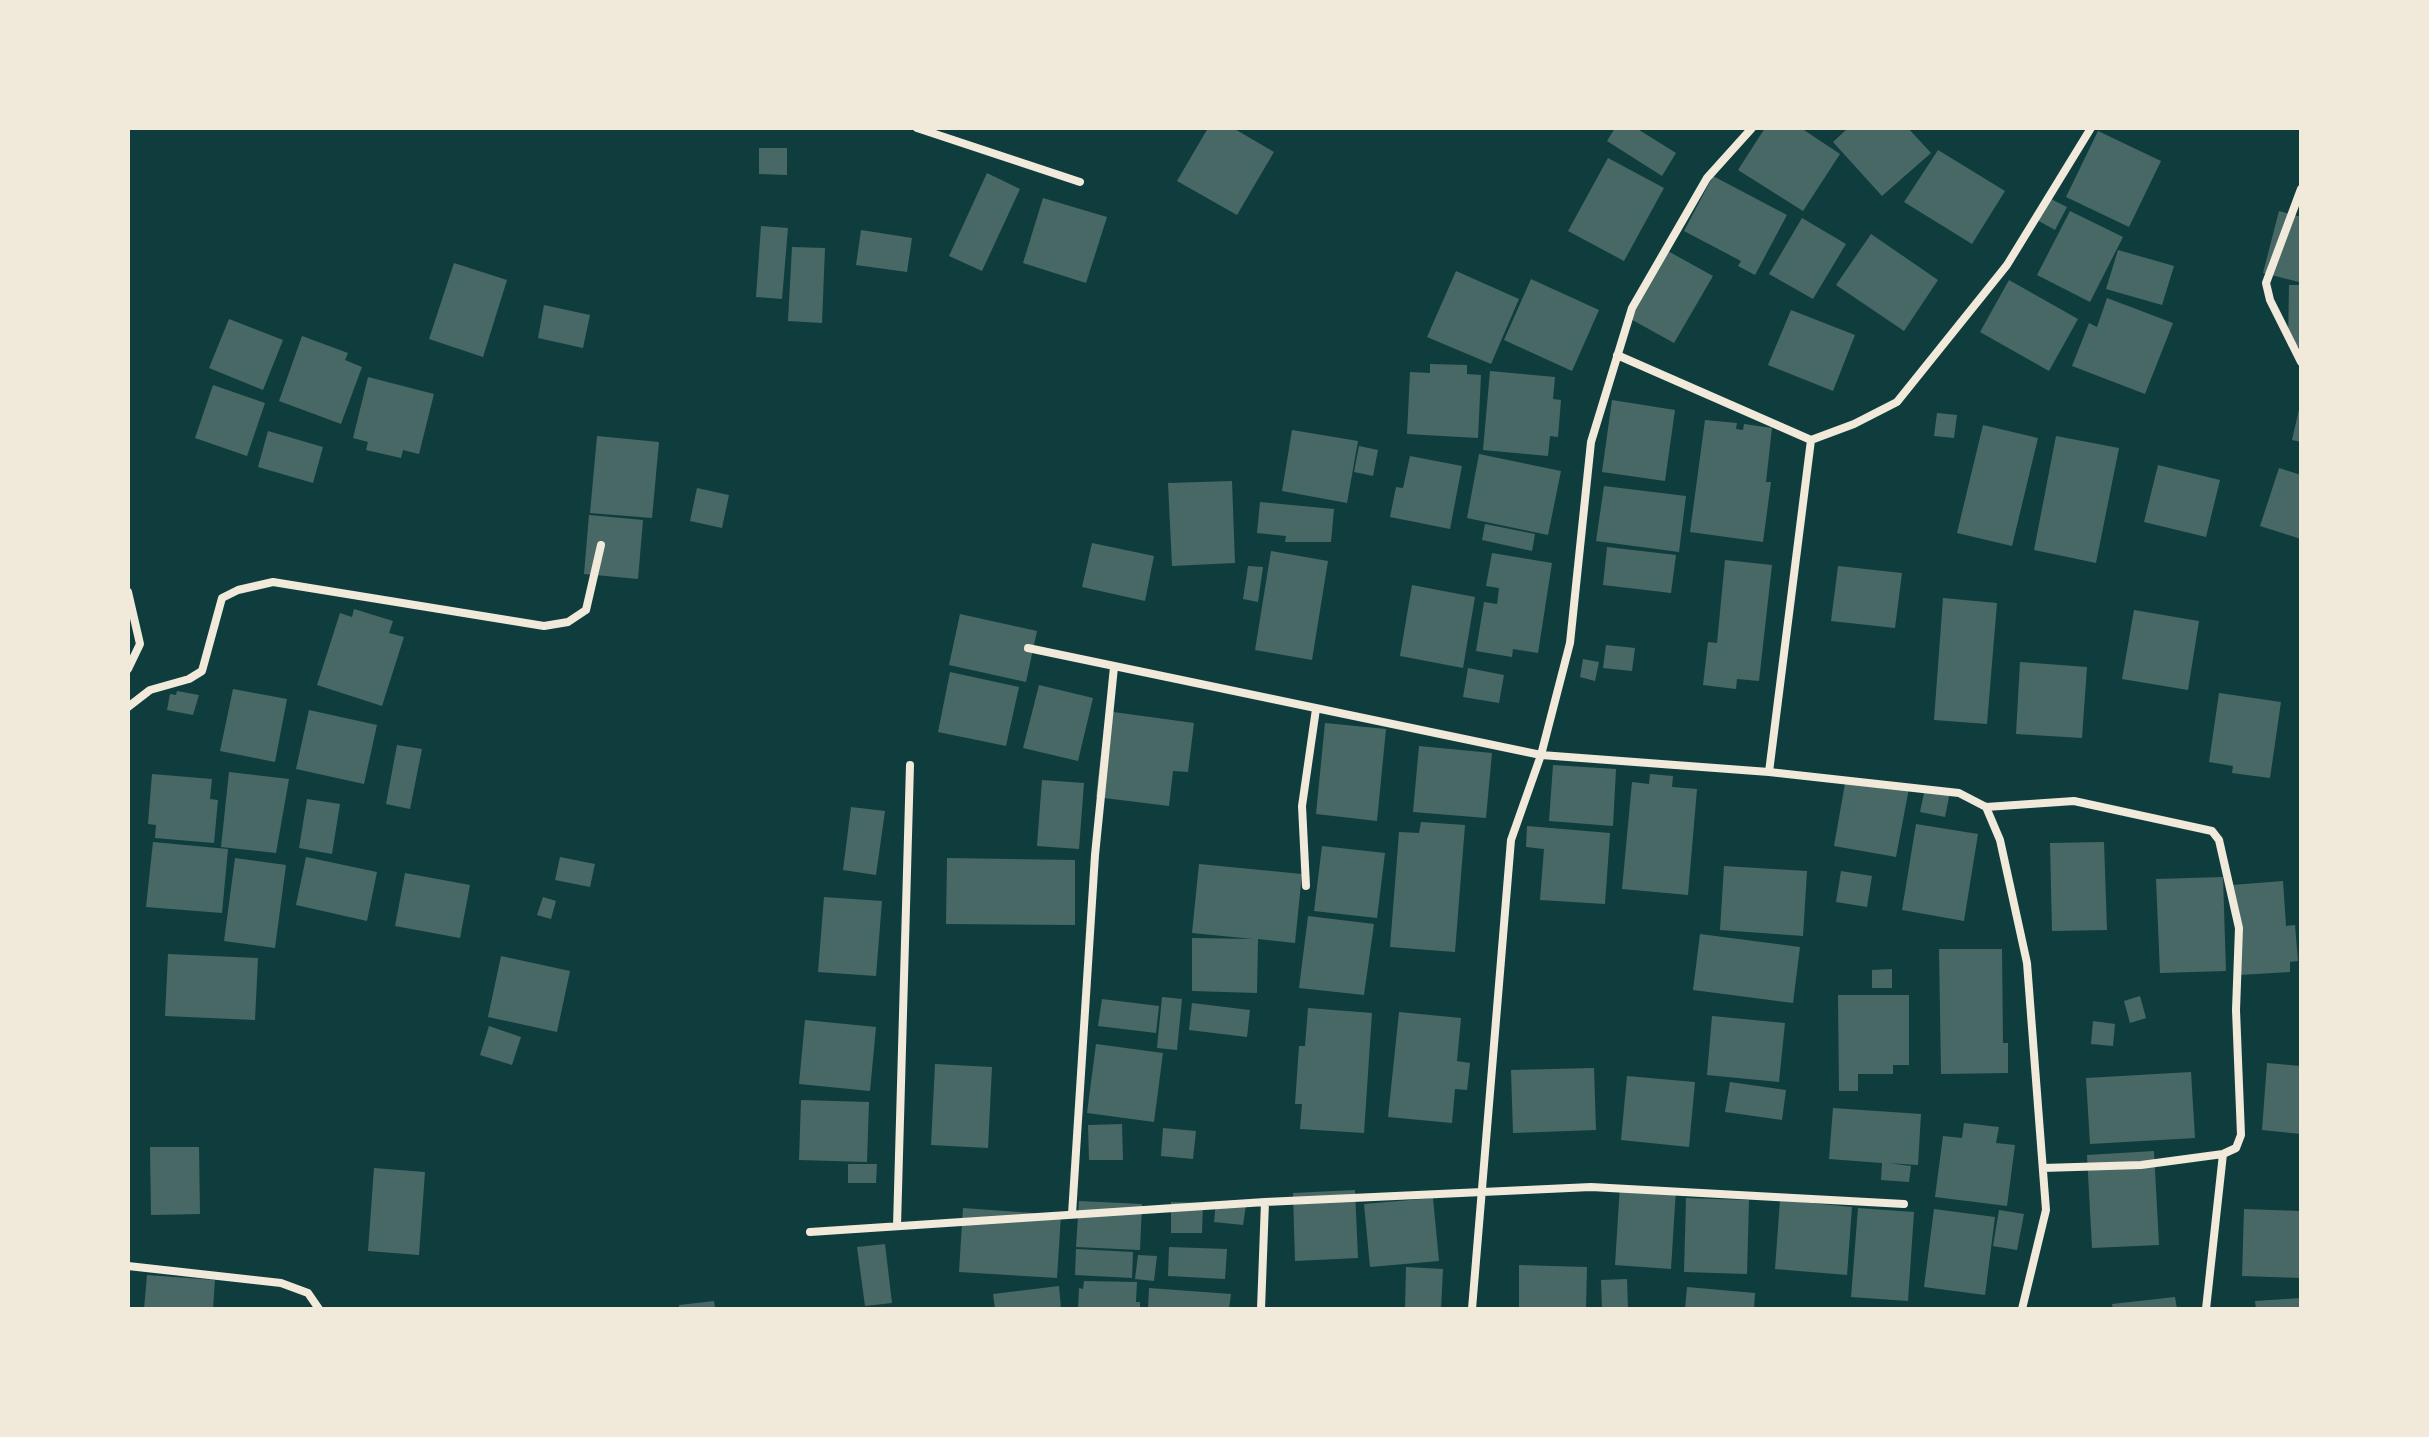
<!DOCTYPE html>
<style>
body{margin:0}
#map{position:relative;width:2429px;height:1437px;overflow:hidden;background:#0f3d3e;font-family:"Fira Sans Condensed",sans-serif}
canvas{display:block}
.frame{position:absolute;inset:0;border:130px solid #f1e9da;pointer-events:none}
</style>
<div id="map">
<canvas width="2429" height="1437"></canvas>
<div class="frame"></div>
</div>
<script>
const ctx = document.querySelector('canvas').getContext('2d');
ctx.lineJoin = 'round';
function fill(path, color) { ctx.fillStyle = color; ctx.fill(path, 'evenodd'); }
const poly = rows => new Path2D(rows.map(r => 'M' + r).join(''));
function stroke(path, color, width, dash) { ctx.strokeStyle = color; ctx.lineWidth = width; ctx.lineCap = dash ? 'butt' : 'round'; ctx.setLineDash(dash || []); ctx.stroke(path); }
fill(poly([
 [1208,128,1233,128,1274,152,1237,215,1177,181],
 [1615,128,1636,128,1676,153,1662,176,1607,141],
 [1765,128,1801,128,1840,154,1803,211,1738,170],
 [1848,128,1908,128,1931,153,1882,196,1833,142],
 [2098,131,2161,161,2129,227,2066,197],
 [759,148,787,148,787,175,759,174],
 [1938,150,2005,191,1972,244,1904,202],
 [1608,158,1664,188,1624,261,1568,231],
 [987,173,1020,189,982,271,949,256],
 [1713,176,1787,215,1755,275,1738,266,1741,261,1684,231],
 [1043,198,1107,217,1086,283,1023,263],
 [2049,198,2067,207,2055,230,2037,220],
 [2070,211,2123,237,2090,302,2037,275],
 [2279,211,2301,217,2299,282,2263,273],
 [1802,218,1846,244,1813,299,1769,274],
 [761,226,788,228,782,299,756,297],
 [861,230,912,238,907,272,856,265],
 [1871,234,1938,280,1904,331,1836,285],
 [792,247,825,248,822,323,788,321],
 [1666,250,1713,276,1674,343,1627,317],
 [2118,250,2174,266,2162,305,2106,289],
 [454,263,507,280,483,357,429,339],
 [1456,271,1519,299,1491,364,1427,337],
 [1531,279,1599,310,1572,371,1504,340],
 [2009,280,2078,319,2049,371,1980,332],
 [2289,285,2301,285,2301,347,2288,346],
 [2107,298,2173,323,2145,394,2072,366,2089,323,2097,327],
 [544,305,590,315,583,348,538,338],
 [1791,310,1855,335,1833,391,1768,365],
 [229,319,283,340,263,390,209,368],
 [302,336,348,353,345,360,362,367,341,424,279,401],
 [1430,364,1467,365,1467,374,1481,375,1478,438,1407,434,1410,372,1430,373],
 [1490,371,1555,377,1553,399,1561,400,1558,437,1550,436,1548,456,1483,450],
 [368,377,434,394,419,454,403,450,401,458,366,450,368,442,353,438],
 [213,385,265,403,247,456,195,438],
 [1612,400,1675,410,1665,481,1602,472],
 [2300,405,2301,405,2301,442,2292,440],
 [1937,413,1957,415,1954,438,1934,436],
 [1705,420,1737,423,1736,429,1743,430,1744,424,1772,428,1766,482,1771,482,1763,542,1690,532],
 [1983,425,2038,438,2012,546,1957,533],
 [1292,430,1358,441,1347,503,1282,491],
 [268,431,323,447,313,483,258,467],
 [597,436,659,442,652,518,590,513],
 [2056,436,2119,448,2096,563,2034,550],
 [1359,446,1378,450,1373,476,1354,472],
 [1479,454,1561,471,1548,535,1467,518],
 [1410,456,1462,466,1450,529,1390,517,1396,487,1403,488],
 [2158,465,2220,480,2206,537,2144,522],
 [2279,468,2301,475,2301,539,2260,526],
 [1232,481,1235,563,1172,566,1168,483],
 [1604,486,1686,496,1679,552,1596,541],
 [697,488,729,495,722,528,690,521],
 [1260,502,1334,509,1331,542,1285,542,1286,536,1257,533],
 [589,515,643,520,638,579,584,574],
 [1485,524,1535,534,1532,551,1482,540],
 [1092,543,1154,556,1145,601,1082,587],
 [1607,547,1676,555,1671,593,1603,585],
 [1271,551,1328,561,1312,660,1255,650],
 [1492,553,1552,563,1538,653,1513,649,1512,657,1476,651,1484,602,1497,604,1499,588,1486,586],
 [1725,560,1772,565,1759,681,1737,679,1736,689,1703,685,1708,642,1717,643],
 [1248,566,1263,567,1258,602,1243,599],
 [1838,566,1902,573,1895,628,1831,621],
 [1412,585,1475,597,1463,668,1400,656],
 [1943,598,1997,603,1987,724,1934,720],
 [354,609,393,621,389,633,404,637,382,706,317,685,340,613,352,617],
 [2134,610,2199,621,2188,690,2122,679],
 [960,614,1037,631,1026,682,949,665],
 [1606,645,1635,648,1632,671,1603,668],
 [1583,659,1599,662,1595,681,1580,677],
 [2020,662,2087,667,2082,738,2016,734],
 [1468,668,1504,675,1499,703,1463,697],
 [950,672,1019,687,1006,746,938,732],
 [1039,685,1093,698,1078,761,1023,748],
 [233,689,287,699,275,762,220,751],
 [177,691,199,695,193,715,167,710,170,694,176,695],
 [2219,693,2281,702,2270,778,2232,773,2233,766,2209,762],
 [309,710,377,725,364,784,296,769],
 [1106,711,1194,723,1188,772,1173,771,1169,806,1096,797],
 [1325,723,1386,729,1377,821,1316,814],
 [397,745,422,749,410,809,386,804],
 [1419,746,1492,753,1486,818,1413,812],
 [1553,765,1616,769,1613,826,1549,821],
 [229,772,289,779,276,853,221,847],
 [152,774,212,779,210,799,218,800,214,843,155,838,156,825,148,824],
 [1650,774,1673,776,1672,787,1697,789,1688,895,1622,889,1632,782,1649,784],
 [1846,778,1909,788,1896,857,1834,846],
 [1042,780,1084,783,1079,849,1037,846],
 [1925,788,1950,792,1945,817,1920,812],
 [307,799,340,804,332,854,299,848],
 [851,807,885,811,876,875,843,870],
 [1421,822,1465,825,1455,952,1390,947,1399,832,1419,833],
 [1916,824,1978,834,1964,921,1902,910],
 [1527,826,1610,833,1605,904,1540,900,1544,849,1526,847],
 [153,842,228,849,222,913,146,907],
 [2104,842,2107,930,2052,931,2050,843],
 [1322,846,1385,853,1377,918,1314,911],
 [306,857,377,872,367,921,296,905],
 [560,857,595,864,590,887,555,880],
 [235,858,286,865,275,948,224,941],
 [947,858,1075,860,1075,925,946,924],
 [1199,864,1302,874,1295,943,1258,939,1257,993,1192,991,1192,938,1253,939,1192,933],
 [1724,866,1807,871,1803,936,1720,930],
 [1841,871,1872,876,1867,907,1836,902],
 [405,873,470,885,460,938,395,926],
 [2223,877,2226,971,2160,973,2156,879],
 [2283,881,2286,926,2295,925,2298,961,2290,962,2290,972,2239,975,2232,885],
 [543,897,556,901,551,919,537,915],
 [824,897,882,901,876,976,818,972],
 [1308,916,1374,924,1364,995,1299,988],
 [1700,934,1800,947,1793,1003,1693,990],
 [1939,949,2002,949,2003,1043,2008,1043,2008,1073,1941,1074],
 [168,954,258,958,255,1020,165,1016],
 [501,956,570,971,557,1032,488,1017],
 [1892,969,1892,988,1872,988,1872,970],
 [1838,995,1909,995,1909,1065,1893,1065,1893,1074,1858,1074,1858,1091,1839,1091],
 [2140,996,2146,1018,2130,1023,2124,1001],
 [1162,997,1182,999,1177,1050,1157,1048],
 [1102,999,1159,1006,1156,1033,1098,1026],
 [1192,1003,1250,1010,1247,1037,1189,1030],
 [1308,1008,1372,1013,1364,1133,1300,1129,1302,1104,1295,1104,1299,1046,1305,1046],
 [1399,1012,1461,1018,1457,1061,1470,1063,1467,1090,1455,1089,1452,1123,1388,1117],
 [1712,1016,1785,1023,1779,1082,1707,1075],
 [805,1020,876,1027,870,1091,799,1084],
 [2093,1021,2115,1024,2113,1046,2091,1044],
 [489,1026,521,1037,512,1065,480,1055],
 [1096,1044,1163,1053,1154,1122,1087,1113],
 [2267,1063,2301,1066,2301,1134,2262,1130],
 [935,1064,992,1067,988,1148,931,1145],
 [1594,1068,1596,1130,1513,1133,1511,1070],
 [2191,1072,2195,1138,2090,1144,2086,1078],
 [1627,1076,1695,1082,1689,1147,1621,1140],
 [1730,1082,1786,1090,1782,1120,1725,1112],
 [801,1100,869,1102,867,1162,799,1160],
 [1833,1108,1921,1114,1918,1165,1888,1163,1911,1166,1909,1182,1881,1180,1882,1163,1829,1159],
 [1964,1123,1999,1127,1996,1143,2015,1145,2007,1206,1935,1197,1943,1136,1962,1138],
 [1122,1124,1123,1160,1089,1160,1088,1125],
 [1163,1128,1196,1131,1193,1159,1161,1156],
 [150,1147,199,1147,200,1214,151,1215],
 [2154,1151,2159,1245,2092,1248,2087,1155],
 [848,1164,877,1164,876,1183,848,1183],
 [374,1168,425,1172,419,1255,368,1251],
 [1620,1185,1676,1189,1671,1269,1615,1265],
 [1355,1190,1358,1258,1295,1261,1293,1193],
 [1433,1198,1439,1261,1370,1267,1364,1204],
 [1686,1198,1749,1200,1747,1274,1684,1272],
 [1780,1200,1852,1207,1847,1275,1775,1269],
 [1079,1201,1142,1204,1140,1250,1076,1247],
 [1216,1201,1246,1205,1243,1225,1214,1222],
 [1171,1202,1203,1203,1202,1233,1171,1233],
 [963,1208,1061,1215,1057,1278,959,1272],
 [1858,1208,1914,1212,1908,1301,1851,1297],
 [1934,1209,1995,1217,1985,1295,1924,1287],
 [2244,1209,2301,1211,2301,1278,2242,1276],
 [1999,1210,2024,1214,2017,1250,1993,1246],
 [885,1244,892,1303,865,1306,857,1247],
 [1169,1247,1227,1249,1225,1279,1168,1276],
 [1076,1249,1133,1252,1132,1278,1075,1275],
 [1138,1255,1157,1256,1154,1281,1135,1279],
 [1519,1265,1587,1267,1586,1309,1519,1309],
 [1406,1267,1443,1269,1441,1309,1405,1309],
 [147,1275,215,1280,213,1309,144,1309],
 [1627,1279,1628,1309,1602,1309,1601,1280],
 [1084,1281,1137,1282,1136,1302,1140,1302,1140,1309,1078,1309,1079,1288,1083,1289],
 [1059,1286,1061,1309,995,1309,993,1294],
 [1687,1287,1755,1293,1754,1309,1685,1309],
 [1149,1288,1231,1294,1229,1309,1148,1309],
 [2175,1297,2177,1309,2113,1309,2112,1304],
 [2301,1298,2301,1309,2256,1309,2255,1301],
 [714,1301,715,1309,679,1309,679,1305]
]), '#486865');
stroke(poly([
 [917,128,1080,182],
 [2301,189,2266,283,2270,300,2301,362],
 [1617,355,1811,440],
 [128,592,140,644,128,669],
 [1028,648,1541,755,1769,772,1959,793,1986,807,2074,801,2212,831,2219,840,2239,928,2236,1010,2241,1135,2236,1148,2223,1154,2141,1165,2043,1168],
 [128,707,150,690,189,679,202,671,222,598,238,590,273,582,544,626,568,622,586,610,601,545],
 [1769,772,1811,440,1854,424,1897,402,2007,265,2091,128],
 [1986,807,2000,840,2027,963,2046,1210,2022,1309],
 [1306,886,1302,806,1316,709],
 [1072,1214,1095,855,1114,667],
 [897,1226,910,765],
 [810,1232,1265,1202,1591,1187,1904,1204],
 [128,1266,281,1283,308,1293,319,1309],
 [1261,1309,1265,1202],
 [1472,1309,1511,840,1541,755,1570,643,1591,442,1632,308,1707,178,1752,128],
 [2206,1309,2223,1154]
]), '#f1e9da', 8);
</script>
